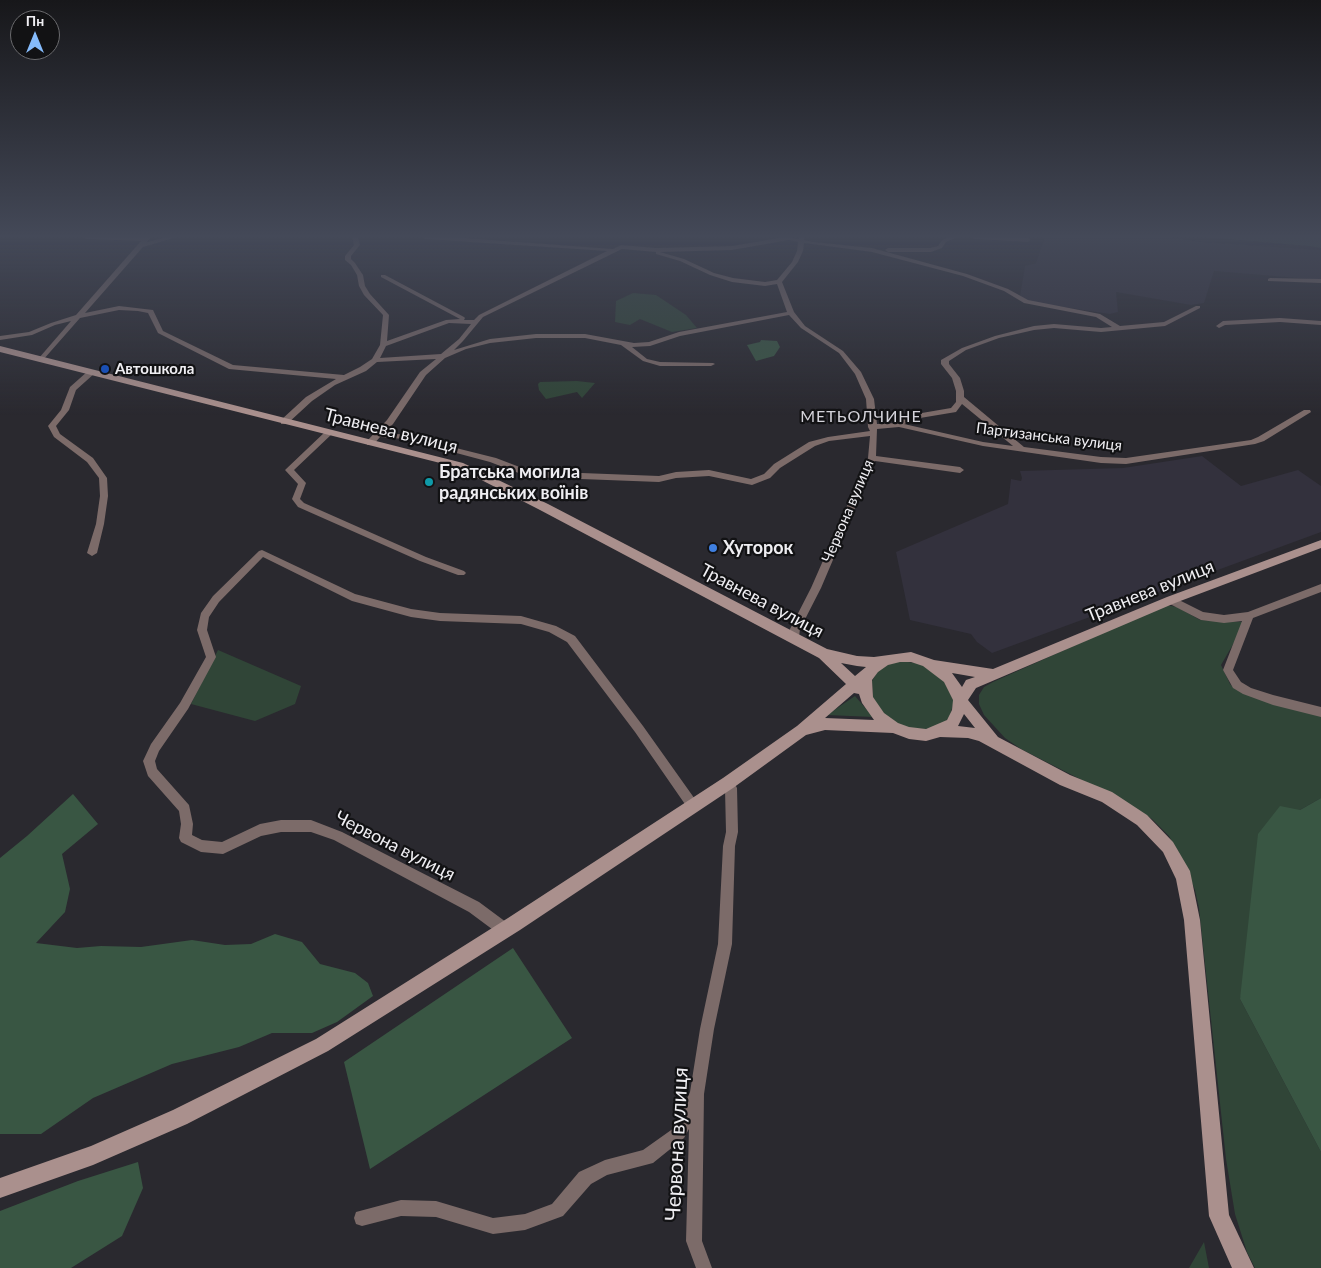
<!DOCTYPE html>
<meta charset="utf-8">
<style>
body{margin:0}
#map{position:relative;width:1321px;height:1268px;overflow:hidden;background:#2a292f;font-family:Lato,sans-serif}
canvas{display:block}
.north{position:absolute;left:10px;top:10px;width:50px;height:50px;box-sizing:border-box;background:#121214;border:1px solid #6a6a6d;border-radius:50%;rotate:0deg;font-size:14px;font-weight:700;line-height:20px;text-align:center;color:#efeef2}
.north::after{content:'';display:block;margin:auto;width:18px;height:22px;background:#85bbfb;clip-path:polygon(50% 0,100% 100%,50% 72%,0 100%)}
</style>
<div id="map">
<canvas width="1321" height="1268"></canvas>
<div class="north">Пн</div>
</div>
<script>
const ctx = document.querySelector('canvas').getContext('2d');
ctx.lineJoin = 'round';
function fill(path, color) { ctx.fillStyle = color; ctx.fill(path, 'evenodd'); }
const poly = rows => new Path2D(rows.map(r => 'M' + r).join(''));
function stroke(path, color, width, dash) { ctx.strokeStyle = color; ctx.lineWidth = width; ctx.lineCap = dash ? 'butt' : 'round'; ctx.setLineDash(dash || []); ctx.stroke(path); }
function drawText(font, color, halo, rows, align = 'center') {
  ctx.font = font + ' Lato,sans-serif'; ctx.lineWidth = 4.5; ctx.setLineDash([]); ctx.textBaseline = 'middle'; ctx.strokeStyle = halo; ctx.fillStyle = color; for (const [text, x, y, turn = 0] of rows) {
    ctx.save(); ctx.translate(x, y); ctx.rotate((+turn || 0) * Math.PI / 180); ctx.textAlign = isNaN(turn) ? turn : align; if (halo) ctx.strokeText(text, 0, 0); ctx.fillText(text, 0, 0); ctx.restore();
  }
}
fill(poly([
 [1045,237,1169,237,1202,242,1321,250,1321,280,1214,271,1204,303,1191,305,1116,292,1118,312,1110,314,1029,302,1020,296,1025,266,1036,263],
 [1202,456,1241,486,1298,470,1321,486,1321,532,992,653,977,642,971,634,910,620,896,552,1008,504,1011,479,1021,481,1022,478,1020,471,1123,468]
]), '#33313d');
fill(poly([
 [633,293,656,295,686,315,697,328,672,332,640,319,630,325,615,322,616,301],
 [577,381,595,383,582,398,577,392,546,399,539,390,538,384,540,382],
 [1165,605,1177,607,1200,620,1246,622,1221,665,1230,684,1235,689,1321,715,1321,798,1300,810,1240,999,1321,1152,1321,1268,1255,1268,1247,1252,1235,1214,1226,1159,1199,908,1195,890,1184,863,1169,836,1152,819,1125,802,1021,749,1005,738,984,715,979,704,979,695,984,687,993,682],
 [218,650,301,686,295,704,255,721,191,704],
 [901,661,922,664,945,680,954,701,950,716,945,722,937,727,925,729,910,728,900,725,883,714,873,698,872,681,878,671,889,664],
 [855,696,873,717,827,715],
 [1204,1242,1209,1268,1189,1268]
]), '#304537');
fill(poly([
 [1204,237,1321,237,1321,248,1308,246],
 [761,340,777,341,780,347,774,356,756,361,747,345,760,342],
 [73,794,98,824,62,854,70,889,65,912,36,943,77,948,101,946,141,947,192,940,225,945,251,944,275,934,302,942,320,964,355,973,368,983,373,996,337,1022,312,1033,272,1033,239,1047,172,1064,93,1098,41,1134,0,1134,0,858,27,836],
 [1321,798,1321,1152,1240,999,1258,834,1280,806,1300,810],
 [513,948,572,1038,370,1169,344,1062],
 [138,1162,143,1188,122,1236,71,1268,0,1268,0,1211,78,1181]
]), '#395643');
fill(poly([
 [83,237,151,237,147,242,167,237,177,237,143,247,85,313,119,306,153,310,163,331,233,365,344,375,360,367,372,359,380,345,383,315,364,295,359,286,357,275,351,265,345,260,345,256,354,245,352,237,358,237,360,245,351,256,351,259,355,263,363,275,365,286,370,294,389,315,387,341,446,320,460,319,381,277,381,275,385,275,464,317,465,318,464,320,474,320,479,315,607,251,425,239,422,237,451,237,613,249,621,245,656,248,732,246,784,237,799,239,799,237,805,237,804,240,814,242,872,248,967,274,1008,289,1028,300,1100,314,1120,326,1164,322,1196,306,1200,306,1200,308,1165,326,1101,332,1054,328,1034,330,999,338,966,350,949,361,949,364,960,378,964,391,964,397,1024,447,1101,457,1126,458,1251,440,1258,437,1304,410,1310,410,1311,412,1264,441,1255,444,1126,464,1101,463,983,446,899,427,877,429,876,456,960,467,964,470,960,473,875,461,821,588,800,629,799,637,798,640,794,641,790,640,789,637,790,629,811,588,868,458,870,436,829,441,815,446,780,468,770,478,752,485,709,476,676,478,659,482,529,477,490,462,404,439,380,437,373,445,367,445,367,441,387,420,420,372,436,359,377,362,366,371,335,385,312,401,287,424,281,424,281,420,306,397,336,379,229,369,158,333,148,313,138,311,119,310,80,318,43,360,41,361,39,360,39,358,71,321,55,325,32,335,0,340,0,336,29,332,51,323,76,315,141,241,86,239,83,237],
 [789,240,798,242,797,251,792,262,777,280,765,282,733,278,714,273,684,259,660,252,732,250,789,240],
 [804,243,872,252,963,276,1004,291,1024,303,1096,317,1112,327,1101,328,1054,324,1034,326,995,336,962,348,941,360,941,364,952,378,956,391,956,402,951,408,916,414,898,420,897,423,877,424,874,399,861,372,843,351,805,326,794,312,782,282,798,262,803,251,804,243],
 [622,249,656,252,656,254,680,261,710,275,732,282,765,286,777,284,787,312,679,332,649,342,634,343,585,334,536,334,490,339,454,350,463,341,483,317,622,249],
 [789,315,801,328,839,353,855,374,866,399,868,427,870,431,828,437,809,442,774,464,764,474,751,479,709,470,676,472,659,476,530,471,496,458,404,435,385,432,393,424,426,375,445,358,466,349,490,343,536,338,585,338,621,345,643,361,660,366,711,366,715,364,713,363,660,362,647,359,632,347,650,346,680,336,789,315],
 [449,323,471,324,459,339,441,354,380,358,386,346,449,323],
 [962,404,1013,446,983,442,904,424,920,418,956,412,962,404],
 [949,237,958,237,946,242,942,248,931,252,888,252,885,250,888,248,930,248,938,246,942,240,949,237],
 [971,237,1007,237,1028,238,1031,240,1028,242,974,239,971,237],
 [1270,278,1321,279,1321,283,1268,281,1268,279,1270,278],
 [1280,318,1321,321,1321,325,1280,322,1225,325,1219,328,1216,326,1223,321,1280,318],
 [88,371,95,373,76,390,69,410,56,426,60,434,93,458,107,478,108,496,104,524,97,553,92,556,87,553,96,524,100,496,99,478,87,462,54,437,48,426,61,410,70,387,88,371],
 [326,431,329,431,333,433,294,470,306,483,300,499,304,503,426,557,464,571,466,573,464,575,458,575,420,561,298,507,292,499,298,484,285,470,326,431],
 [262,550,355,594,411,609,440,613,521,616,556,626,575,636,643,726,697,802,699,806,697,810,693,812,689,810,635,732,567,642,549,632,521,624,440,621,411,617,352,601,263,557,219,602,209,617,207,630,216,657,188,709,159,751,155,761,157,769,189,805,193,824,192,835,202,840,222,842,260,824,281,820,311,820,342,832,479,902,510,925,512,930,510,935,505,937,500,935,469,912,334,840,311,832,281,832,261,836,223,854,201,852,181,842,179,838,181,824,179,811,148,776,143,761,151,744,180,703,206,657,197,630,201,613,213,596,259,551,262,550],
 [1321,584,1321,592,1253,618,1233,670,1241,682,1251,688,1273,695,1321,707,1321,717,1273,705,1243,694,1233,688,1223,670,1242,621,1224,623,1201,620,1168,603,1166,600,1171,596,1203,612,1224,615,1248,612,1321,584],
 [728,778,732,779,737,788,738,832,735,846,732,944,714,1029,704,1094,702,1241,712,1268,696,1268,686,1241,689,1129,684,1138,653,1163,607,1175,591,1184,563,1216,525,1230,493,1234,436,1217,401,1216,362,1226,356,1224,354,1218,356,1212,401,1200,436,1201,493,1218,525,1214,552,1204,579,1172,605,1160,643,1150,674,1128,690,1092,700,1029,718,944,723,846,726,832,725,789,722,783,724,779,728,778]
]), '#7c6b69');
fill(poly([
 [0,346,463,463,548,504,827,649,857,656,874,657,911,652,934,660,993,669,1167,597,1321,540,1321,548,1175,603,976,688,968,700,998,737,1070,775,1112,792,1147,815,1173,842,1190,871,1200,920,1229,1215,1254,1268,1232,1268,1209,1216,1184,920,1176,879,1163,852,1137,825,1102,802,1060,785,979,741,968,738,940,737,926,741,909,739,893,733,825,730,806,735,733,788,520,930,328,1051,187,1124,93,1165,0,1198,0,1178,91,1146,173,1110,316,1039,508,918,723,778,797,726,846,684,819,658,540,510,456,467,0,352,0,346],
 [900,662,911,662,923,666,944,682,953,700,952,710,947,720,926,729,909,727,898,723,884,713,873,697,872,680,878,672,888,665,900,662],
 [841,663,857,666,866,667,855,676,841,663],
 [952,673,975,677,966,680,962,687,952,673],
 [854,693,859,694,862,703,874,720,825,718,854,693],
 [964,714,975,728,958,726,964,714]
]), '#aa908d');
const sky = ctx.createLinearGradient(0, 0, 0, 415);
sky.addColorStop(0, '#17171a');
sky.addColorStop(0.57, '#444958');
sky.addColorStop(1, '#44495800');
ctx.fillStyle = sky;
ctx.fillRect(0, 0, 1321, 415);
for (const [x, y, r, color] of [
 [105,369,5,"#1a4fb4"],
 [429,482,5,"#0f9aa8"],
 [713,548,5,"#3f7fe0"]
]) { const dot = new Path2D(); dot.arc(x, y, r, 0, 2 * Math.PI); ctx.fillStyle = color; ctx.fill(dot); stroke(dot, '#121214', 2); }
drawText('bold 15px', '#efeef2', '#121214', [
 ["Автошкола",115,369]
], 'left');
drawText('15px', '#efeef2', '#121214', [
 ["Партизанська вулиця",1049,437,7],
 ["Червона вулиця",848,511,-67]
]);
ctx.letterSpacing = '1px';
drawText('16px', '#d4d3da', '#121214', [
 ["МЕТЬОЛЧИНЕ",861,417]
]);
ctx.letterSpacing = '0px';
drawText('18px', '#efeef2', '#121214', [
 ["Травнева вулиця",391,431,14],
 ["Травнева вулиця",1150,591,-22],
 ["Травнева вулиця",762,601,28],
 ["Червона вулиця",395,846,27]
]);
drawText('bold 18px', '#efeef2', '#121214', [
 ["Братська могила",439,472],
 ["радянських воїнів",439,493],
 ["Хуторок",723,548]
], 'left');
drawText('21px', '#efeef2', '#121214', [
 ["Червона вулиця",677,1144,-87]
]);
</script>
